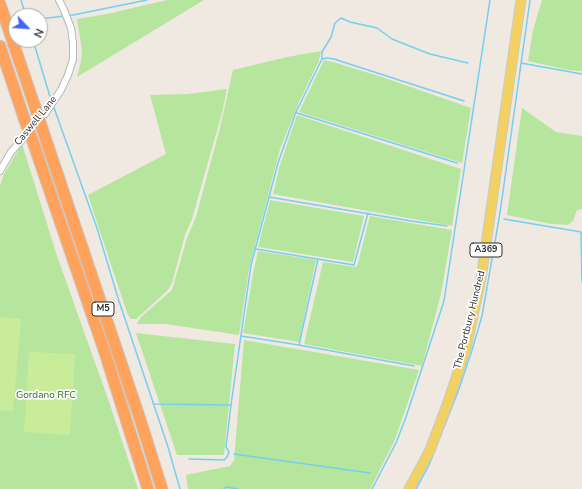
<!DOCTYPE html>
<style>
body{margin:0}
#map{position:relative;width:582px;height:489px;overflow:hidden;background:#efe9e1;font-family:"Nunito Sans",sans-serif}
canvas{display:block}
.north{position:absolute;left:8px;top:8px;width:40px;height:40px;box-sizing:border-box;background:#fff;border:1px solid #ababab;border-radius:50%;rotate:115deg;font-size:11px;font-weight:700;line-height:16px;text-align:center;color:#2e2e2e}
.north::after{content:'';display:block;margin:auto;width:14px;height:18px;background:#4264fb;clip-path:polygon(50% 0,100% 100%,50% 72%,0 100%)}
</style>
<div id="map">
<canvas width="582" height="489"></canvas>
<div class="north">N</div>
</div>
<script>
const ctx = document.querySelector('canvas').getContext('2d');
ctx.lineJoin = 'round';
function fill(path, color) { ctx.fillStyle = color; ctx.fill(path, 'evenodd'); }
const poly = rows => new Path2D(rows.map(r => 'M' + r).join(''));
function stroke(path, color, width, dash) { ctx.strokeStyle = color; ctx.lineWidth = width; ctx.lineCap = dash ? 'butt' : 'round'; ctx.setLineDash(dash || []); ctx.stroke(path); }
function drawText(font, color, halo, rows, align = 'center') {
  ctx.font = font + ' "Nunito Sans",sans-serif'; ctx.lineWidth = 3.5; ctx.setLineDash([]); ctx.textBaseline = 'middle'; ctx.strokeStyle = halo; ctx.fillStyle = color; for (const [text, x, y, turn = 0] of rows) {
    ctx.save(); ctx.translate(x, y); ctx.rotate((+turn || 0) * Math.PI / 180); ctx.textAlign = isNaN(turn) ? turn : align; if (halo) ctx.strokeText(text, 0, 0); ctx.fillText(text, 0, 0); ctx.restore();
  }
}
fill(poly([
 [167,0,204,0,77,77,81,61,82,51,77,19,107,14],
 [542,0,582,0,582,71,568,70,528,61,533,30],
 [321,51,319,61,299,102,280,149,249,269,239,335,166,324,137,324,141,317,172,290,187,238,196,217,207,176,219,132,233,70,287,57],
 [324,60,333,62,382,77,471,108,462,163,299,112],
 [227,89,222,113,201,187,192,219,185,235,172,283,167,291,136,319,131,319,128,315,118,286,88,195,166,154,150,95,187,94],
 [522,108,556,132,582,136,582,209,577,210,573,221,568,225,551,224,507,215],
 [297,115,461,169,452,226,273,194,279,168],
 [22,144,57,256,108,399,138,489,0,489,0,185,4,174],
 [270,200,364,216,353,262,258,247],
 [370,216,452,230,441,294,422,366,304,344,323,262,356,267,358,263],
 [258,251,316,260,299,342,243,333,253,274],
 [136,333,235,344,224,455,177,455],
 [244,340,419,370,394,442,370,489,188,489,186,475,230,466,234,460]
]), '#b6e59e');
fill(poly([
 [0,317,21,319,13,411,0,410],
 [29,352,75,354,70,435,24,432]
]), '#c9ec9a');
stroke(poly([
 [21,0,26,16],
 [68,16,147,0],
 [40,19,64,16],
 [33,40,51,100],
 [322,59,327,58,334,59,464,101],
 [521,63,582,74],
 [53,105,97,228,118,298,168,447,180,489],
 [297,113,457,163],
 [269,197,411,221,447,226],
 [504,219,581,232,582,282],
 [256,249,354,265,368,213],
 [241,336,299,345,414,366],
 [299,345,318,259],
 [153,404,231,405],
 [234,454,370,473],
 [189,459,224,460,227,457,229,452,226,447,231,405,251,265,278,163,296,112,322,59,322,52,331,37,335,23,341,18,350,22,377,28,392,39,407,45,430,54,468,63],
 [224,489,226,487,238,489],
 [372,489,396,443,406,417,444,301,490,0],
 [416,489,429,465,459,389,472,350,482,316,500,213,530,0]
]), '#75cff0', 1.5);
const street = poly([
 [0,171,11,152,45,114,61,90,68,75,73,59,73,43,71,28,64,10,59,0]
]);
const primary = poly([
 [409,489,430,450,448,402,466,348,481,279,521,0]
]);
const highway = poly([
 [0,4,36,110],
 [0,46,25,121],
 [42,128,139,416,162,489],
 [32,139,106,356,148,489]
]);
stroke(street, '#b4b7c1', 8);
stroke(primary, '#c9c9c9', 11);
stroke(highway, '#c9c9c9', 13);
stroke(street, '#fff', 6);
stroke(primary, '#f2d163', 9);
stroke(highway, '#ffa35c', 11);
const highwayBridge = poly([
 [36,110,42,128],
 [25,121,32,139]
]);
stroke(highwayBridge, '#c9c9c9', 13, []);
stroke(highwayBridge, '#ffa35c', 11);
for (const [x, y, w] of [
 [486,250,32],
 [103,309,22]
]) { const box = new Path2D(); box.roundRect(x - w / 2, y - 7, w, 14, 3); ctx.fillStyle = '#fff'; ctx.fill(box); stroke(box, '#2e2e2e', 1); }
drawText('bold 9px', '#2e2e2e', null, [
 ["A369",486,250],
 ["M5",103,309]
]);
drawText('10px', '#2e2e2e', '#fff', [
 ["Caswell Lane",36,121,-51],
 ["The Portbury Hundred",470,320,-76]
]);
drawText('10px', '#2c6e1b', '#fff', [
 ["Gordano RFC",46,396]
]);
</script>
